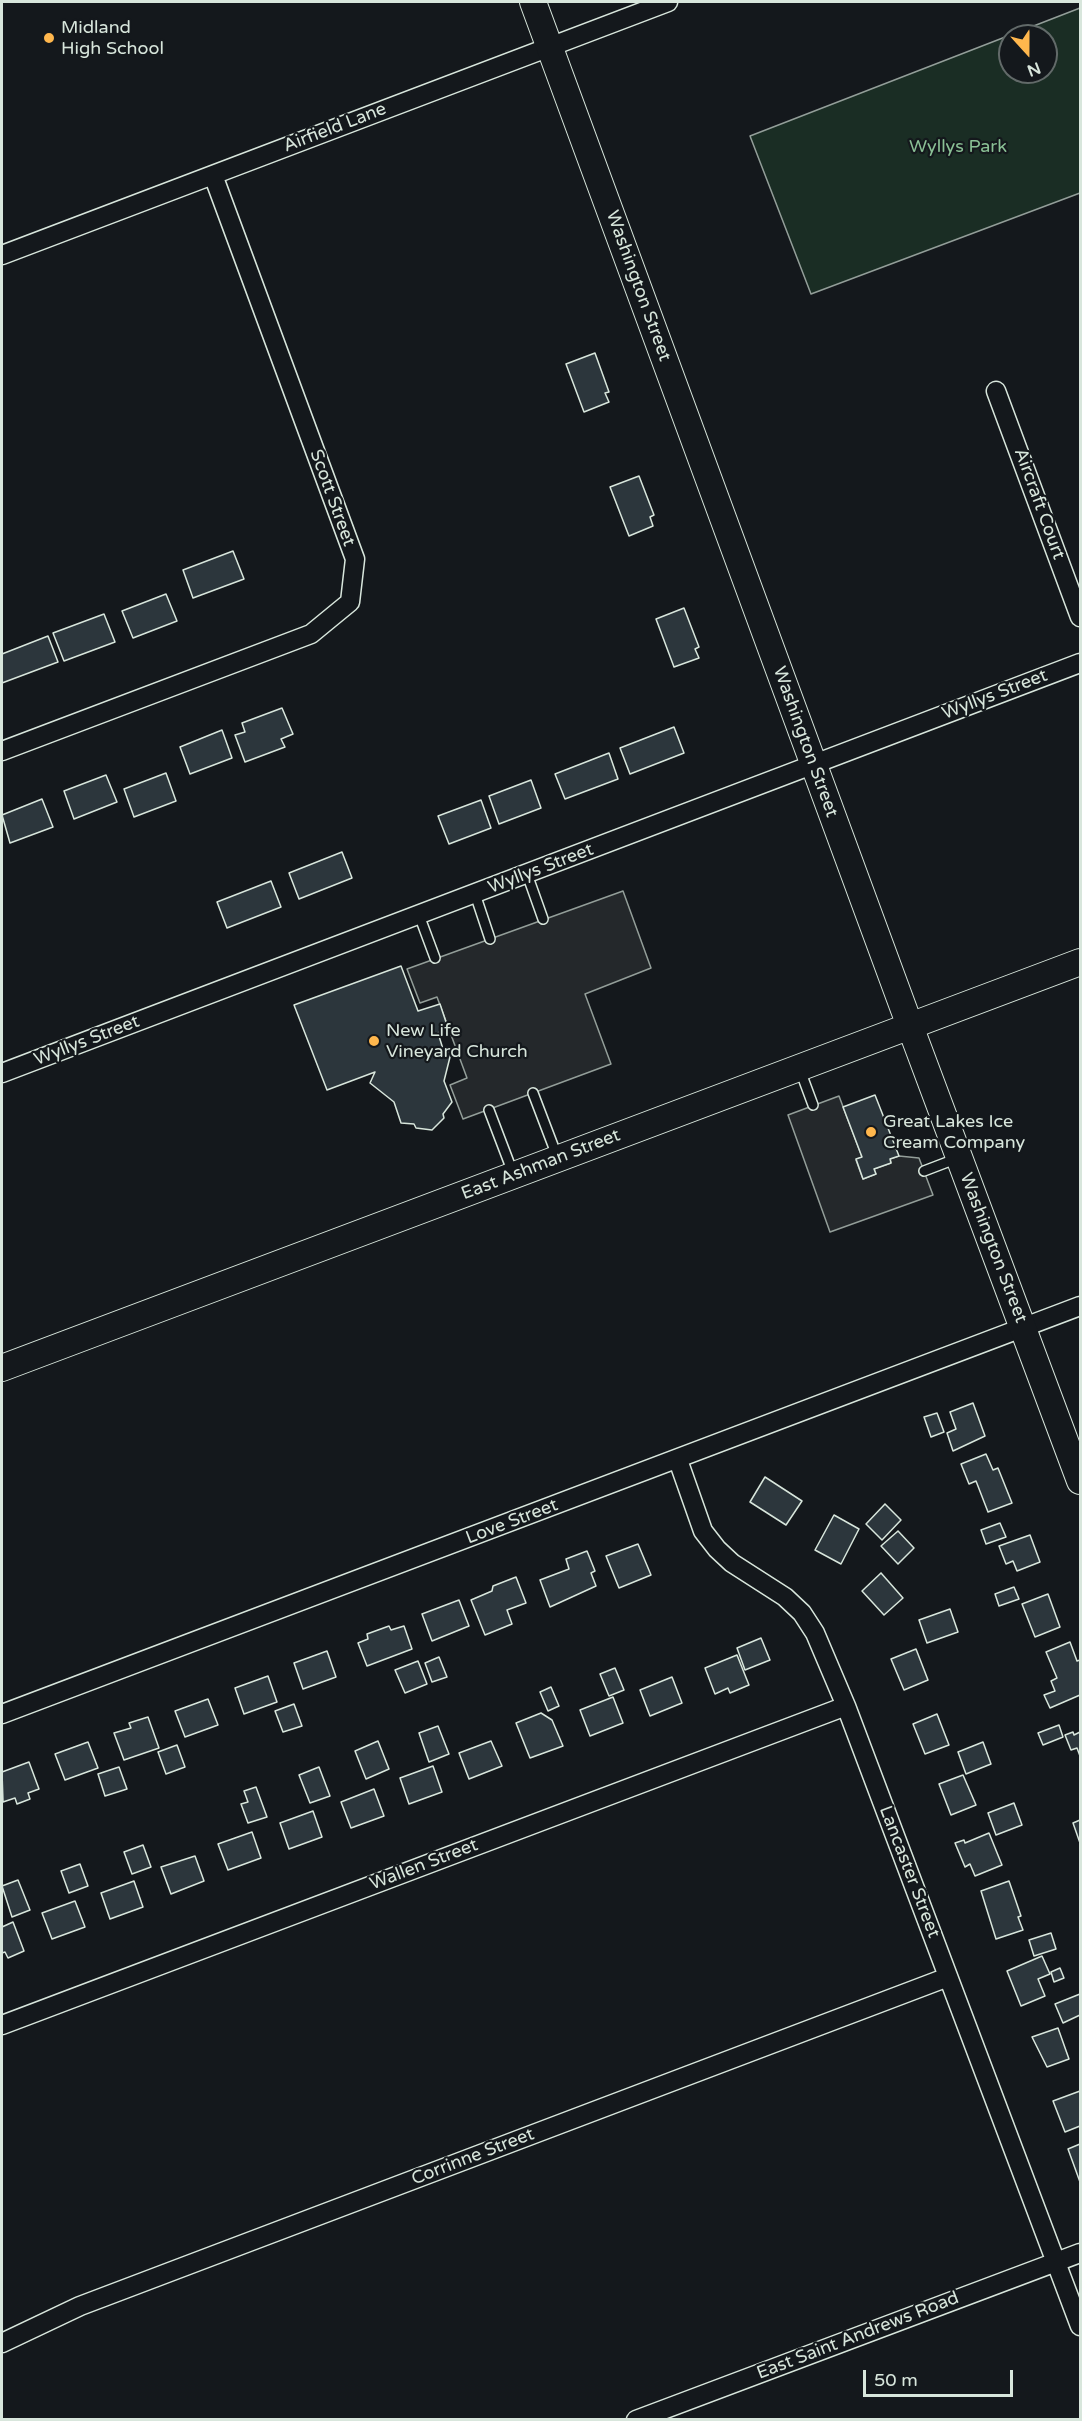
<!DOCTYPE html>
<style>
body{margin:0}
#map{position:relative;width:1082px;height:2421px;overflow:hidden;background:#14181c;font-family:"Varela Round",sans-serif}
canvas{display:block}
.frame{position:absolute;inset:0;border:3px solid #d8e6dc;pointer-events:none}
.north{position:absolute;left:998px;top:24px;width:60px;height:60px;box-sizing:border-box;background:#14181c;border:2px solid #626a69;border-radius:50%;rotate:159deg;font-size:16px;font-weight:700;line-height:24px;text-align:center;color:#d8e6dc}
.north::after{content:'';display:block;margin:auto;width:21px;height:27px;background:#ffb74d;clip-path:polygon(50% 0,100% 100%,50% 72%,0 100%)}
.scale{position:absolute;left:863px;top:2370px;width:150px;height:27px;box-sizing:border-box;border:3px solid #d8e6dc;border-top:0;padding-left:8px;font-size:18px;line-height:21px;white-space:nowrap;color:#d8e6dc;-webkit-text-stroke:4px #14181c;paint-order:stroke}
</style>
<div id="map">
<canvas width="1082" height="2421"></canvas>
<div class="frame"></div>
<div class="north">N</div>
<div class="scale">50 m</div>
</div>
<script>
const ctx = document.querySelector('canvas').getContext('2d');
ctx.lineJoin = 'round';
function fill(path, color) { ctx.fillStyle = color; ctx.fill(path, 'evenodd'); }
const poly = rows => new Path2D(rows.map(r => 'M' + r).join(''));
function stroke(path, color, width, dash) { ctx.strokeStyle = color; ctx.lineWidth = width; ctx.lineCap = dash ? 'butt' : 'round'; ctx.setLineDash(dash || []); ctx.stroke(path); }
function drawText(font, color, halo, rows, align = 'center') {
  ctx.font = font + ' "Varela Round",sans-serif'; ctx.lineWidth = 4.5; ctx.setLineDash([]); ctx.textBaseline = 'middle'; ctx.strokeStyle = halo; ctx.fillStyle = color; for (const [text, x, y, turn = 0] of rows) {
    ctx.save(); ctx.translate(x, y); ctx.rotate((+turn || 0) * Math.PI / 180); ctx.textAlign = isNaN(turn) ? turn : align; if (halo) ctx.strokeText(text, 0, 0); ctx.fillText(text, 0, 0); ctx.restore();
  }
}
const green = poly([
 [1080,8,1080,193,811,294,750,136,1080,8],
 [1010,36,1046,36,1046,72,1010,72,1010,36]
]);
fill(green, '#1a2d24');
stroke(green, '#939e99', 1.5);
const parking = poly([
 [623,891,651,968,585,994,611,1064,463,1119,450,1085,467,1078,437,997,420,1003,407,969,623,891],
 [839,1096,862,1157,856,1160,863,1179,876,1174,874,1169,891,1163,890,1159,899,1156,919,1158,933,1195,830,1232,788,1115,839,1096]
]);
fill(parking, '#24282b');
stroke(parking, '#939e99', 1.5);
const building = poly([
 [595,353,609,392,605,393,609,402,584,412,566,364,595,353],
 [639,476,654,515,650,517,653,526,629,536,610,487,639,476],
 [233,551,244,579,193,598,183,570,233,551],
 [166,594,177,621,133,638,122,611,166,594],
 [684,608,699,647,695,649,699,658,674,667,656,619,684,608],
 [104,614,115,642,64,661,53,633,104,614],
 [48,636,58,662,2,683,2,654,48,636],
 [282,708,293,734,281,739,285,747,245,762,235,735,245,732,242,723,282,708],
 [674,727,684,753,630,774,620,748,674,727],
 [222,730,232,758,190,774,180,747,222,730],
 [609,753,618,779,565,799,555,774,609,753],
 [166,773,176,801,134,817,124,789,166,773],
 [106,775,117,802,74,819,64,791,106,775],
 [531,780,541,808,499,824,489,796,531,780],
 [42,799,53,827,10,843,2,815,42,799],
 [481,800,491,828,449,844,438,816,481,800],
 [342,852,352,878,299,899,289,873,342,852],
 [271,881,281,907,227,928,217,902,271,881],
 [401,966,418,1011,440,1004,448,1028,438,1033,443,1049,451,1053,444,1081,452,1102,443,1114,444,1118,432,1130,416,1128,414,1124,401,1123,394,1102,370,1083,375,1072,327,1090,294,1005,401,966],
 [875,1095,899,1156,890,1159,891,1163,874,1169,876,1174,863,1179,856,1159,862,1157,843,1107,875,1095],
 [973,1403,985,1436,953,1451,947,1433,956,1429,950,1412,973,1403],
 [937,1413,944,1432,931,1437,924,1417,937,1413],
 [986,1454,993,1470,998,1468,1012,1503,988,1512,976,1481,969,1484,961,1464,986,1454],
 [765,1477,802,1501,786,1525,750,1502,765,1477],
 [885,1504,901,1520,882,1540,866,1524,885,1504],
 [834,1515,859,1529,841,1564,815,1550,834,1515],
 [1000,1523,1006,1537,986,1544,981,1530,1000,1523],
 [898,1531,914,1548,898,1564,881,1546,898,1531],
 [1030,1535,1040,1562,1017,1571,1013,1561,1006,1564,999,1546,1030,1535],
 [638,1544,651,1575,619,1588,606,1556,638,1544],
 [587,1551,595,1571,591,1573,596,1586,550,1607,540,1580,569,1569,566,1559,587,1551],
 [881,1573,903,1598,884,1615,862,1591,881,1573],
 [516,1577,526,1603,507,1610,512,1624,485,1635,471,1600,492,1591,493,1586,516,1577],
 [1014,1587,1019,1599,999,1606,995,1594,1014,1587],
 [1048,1594,1060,1627,1035,1637,1022,1604,1048,1594],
 [459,1600,469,1626,432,1641,422,1614,459,1600],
 [950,1609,958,1632,927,1643,919,1620,950,1609],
 [389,1626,391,1630,404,1626,412,1649,367,1666,358,1643,368,1639,367,1634,389,1626],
 [761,1638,770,1660,745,1670,737,1648,761,1638],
 [1070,1642,1077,1661,1080,1660,1080,1695,1050,1708,1044,1695,1055,1691,1051,1681,1057,1678,1046,1652,1070,1642],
 [916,1649,928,1680,904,1690,891,1659,916,1649],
 [327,1651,336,1677,303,1689,294,1663,327,1651],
 [737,1655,749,1685,730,1693,728,1688,715,1694,705,1668,737,1655],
 [439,1657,447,1677,432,1682,425,1663,439,1657],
 [418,1661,427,1684,405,1693,395,1670,418,1661],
 [615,1668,624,1690,609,1696,600,1674,615,1668],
 [268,1676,277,1702,244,1714,235,1688,268,1676],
 [672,1677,682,1703,650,1716,640,1690,672,1677],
 [551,1687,559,1706,548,1711,540,1692,551,1687],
 [613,1697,623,1723,590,1736,580,1710,613,1697],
 [208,1699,218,1725,185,1737,175,1711,208,1699],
 [294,1704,302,1726,283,1732,275,1711,294,1704],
 [541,1713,552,1720,563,1746,530,1758,516,1723,541,1713],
 [937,1714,949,1745,925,1754,913,1724,937,1714],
 [148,1717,159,1748,124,1760,114,1733,131,1728,129,1723,148,1717],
 [1059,1725,1063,1737,1043,1745,1038,1733,1059,1725],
 [438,1726,449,1754,429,1762,419,1733,438,1726],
 [1073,1732,1074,1735,1080,1732,1080,1756,1077,1748,1071,1750,1065,1735,1073,1732],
 [378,1741,389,1769,366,1779,355,1751,378,1741],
 [491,1741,502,1766,469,1779,459,1753,491,1741],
 [88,1742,98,1768,65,1780,55,1754,88,1742],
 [983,1742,991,1764,966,1774,958,1752,983,1742],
 [177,1745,185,1767,166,1774,158,1752,177,1745],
 [29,1762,39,1789,28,1793,30,1799,17,1804,15,1798,3,1802,2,1772,29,1762],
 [433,1766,442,1792,409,1804,400,1778,433,1766],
 [119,1767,127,1789,105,1796,98,1774,119,1767],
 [319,1767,330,1796,310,1803,299,1775,319,1767],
 [963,1775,976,1805,951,1815,939,1784,963,1775],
 [256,1787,267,1817,248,1823,241,1804,248,1802,244,1791,256,1787],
 [374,1789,384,1816,351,1828,341,1802,374,1789],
 [1014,1803,1022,1825,996,1835,988,1813,1014,1803],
 [313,1811,322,1837,289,1849,280,1823,313,1811],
 [1080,1820,1080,1843,1073,1823,1080,1820],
 [252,1832,261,1858,228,1870,218,1844,252,1832],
 [989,1833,1002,1865,975,1876,970,1864,965,1867,955,1843,964,1840,965,1843,989,1833],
 [143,1845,151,1867,132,1874,124,1852,143,1845],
 [195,1856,204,1881,171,1894,161,1867,195,1856],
 [80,1864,88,1886,69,1893,61,1871,80,1864],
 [18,1880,30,1910,12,1917,2,1886,18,1880],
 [134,1881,143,1907,110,1919,101,1893,134,1881],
 [1009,1881,1021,1916,1018,1917,1023,1930,996,1939,981,1891,1009,1881],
 [75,1901,85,1927,52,1939,42,1913,75,1901],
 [13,1922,24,1951,8,1958,5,1952,2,1953,2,1927,13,1922],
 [1051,1933,1056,1949,1034,1956,1029,1940,1051,1933],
 [1042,1956,1050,1974,1038,1979,1045,1996,1021,2006,1007,1971,1042,1956],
 [1060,1968,1064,1978,1054,1982,1051,1972,1060,1968],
 [1080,1994,1080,2015,1063,2023,1055,2004,1080,1994],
 [1058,2028,1069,2059,1047,2067,1032,2037,1058,2028],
 [1080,2091,1080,2126,1065,2132,1053,2101,1080,2091],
 [1080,2144,1080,2182,1068,2149,1080,2144]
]);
fill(building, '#2c363c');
stroke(building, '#d8e6dc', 1.5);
const lane = poly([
 [527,874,543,919],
 [475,894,490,939],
 [419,915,435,958],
 [800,1070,813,1105],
 [533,1093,557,1156],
 [489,1110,513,1173],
 [924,1171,958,1158]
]);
const street = poly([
 [2,255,668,2],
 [996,391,1080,617],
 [2,751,311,634,350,602,355,559,213,175],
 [2,1073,1080,663],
 [678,1460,703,1531,717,1549,732,1563,785,1597,802,1613,815,1633,846,1706,1080,2326],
 [2,1714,1080,1306],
 [2,2025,846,1706],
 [2,2343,80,2306,948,1977],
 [636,2420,1080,2253]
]);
const secondary = poly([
 [533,2,910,1026,1080,1481],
 [2,1368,1080,962]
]);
stroke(lane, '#d8e6dc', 12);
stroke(street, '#d8e6dc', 21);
stroke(secondary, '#d8e6dc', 28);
stroke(lane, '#14181c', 9);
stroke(street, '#14181c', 18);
stroke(secondary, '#14181c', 26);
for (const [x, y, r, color] of [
 [49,38,6,"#ffb74d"],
 [374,1041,6,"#ffb74d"],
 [871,1132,6,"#ffb74d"]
]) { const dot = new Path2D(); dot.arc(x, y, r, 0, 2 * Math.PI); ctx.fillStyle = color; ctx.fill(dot); stroke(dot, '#14181c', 2); }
drawText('18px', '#d8e6dc', '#14181c', [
 ["Midland",61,28],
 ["High School",61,49],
 ["New Life",386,1031],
 ["Vineyard Church",386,1052],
 ["Great Lakes Ice",883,1122],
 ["Cream Company",883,1143]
], 'left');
drawText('18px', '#d8e6dc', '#14181c', [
 ["Airfield Lane",335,128,-21],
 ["Washington Street",638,286,70],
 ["Scott Street",332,498,70],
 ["Aircraft Court",1039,504,70],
 ["Wyllys Street",995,695,-21],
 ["Washington Street",805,742,70],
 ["Wyllys Street",541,869,-21],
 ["Wyllys Street",87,1041,-21],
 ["East Ashman Street",541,1165,-21],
 ["Washington Street",993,1248,69],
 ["Love Street",512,1522,-21],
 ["Wallen Street",424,1865,-21],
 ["Lancaster Street",909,1872,69],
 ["Corrinne Street",473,2157,-21],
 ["East Saint Andrews Road",858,2336,-21]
]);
drawText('18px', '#8ac095', '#14181c', [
 ["Wyllys Park",958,147]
]);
</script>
